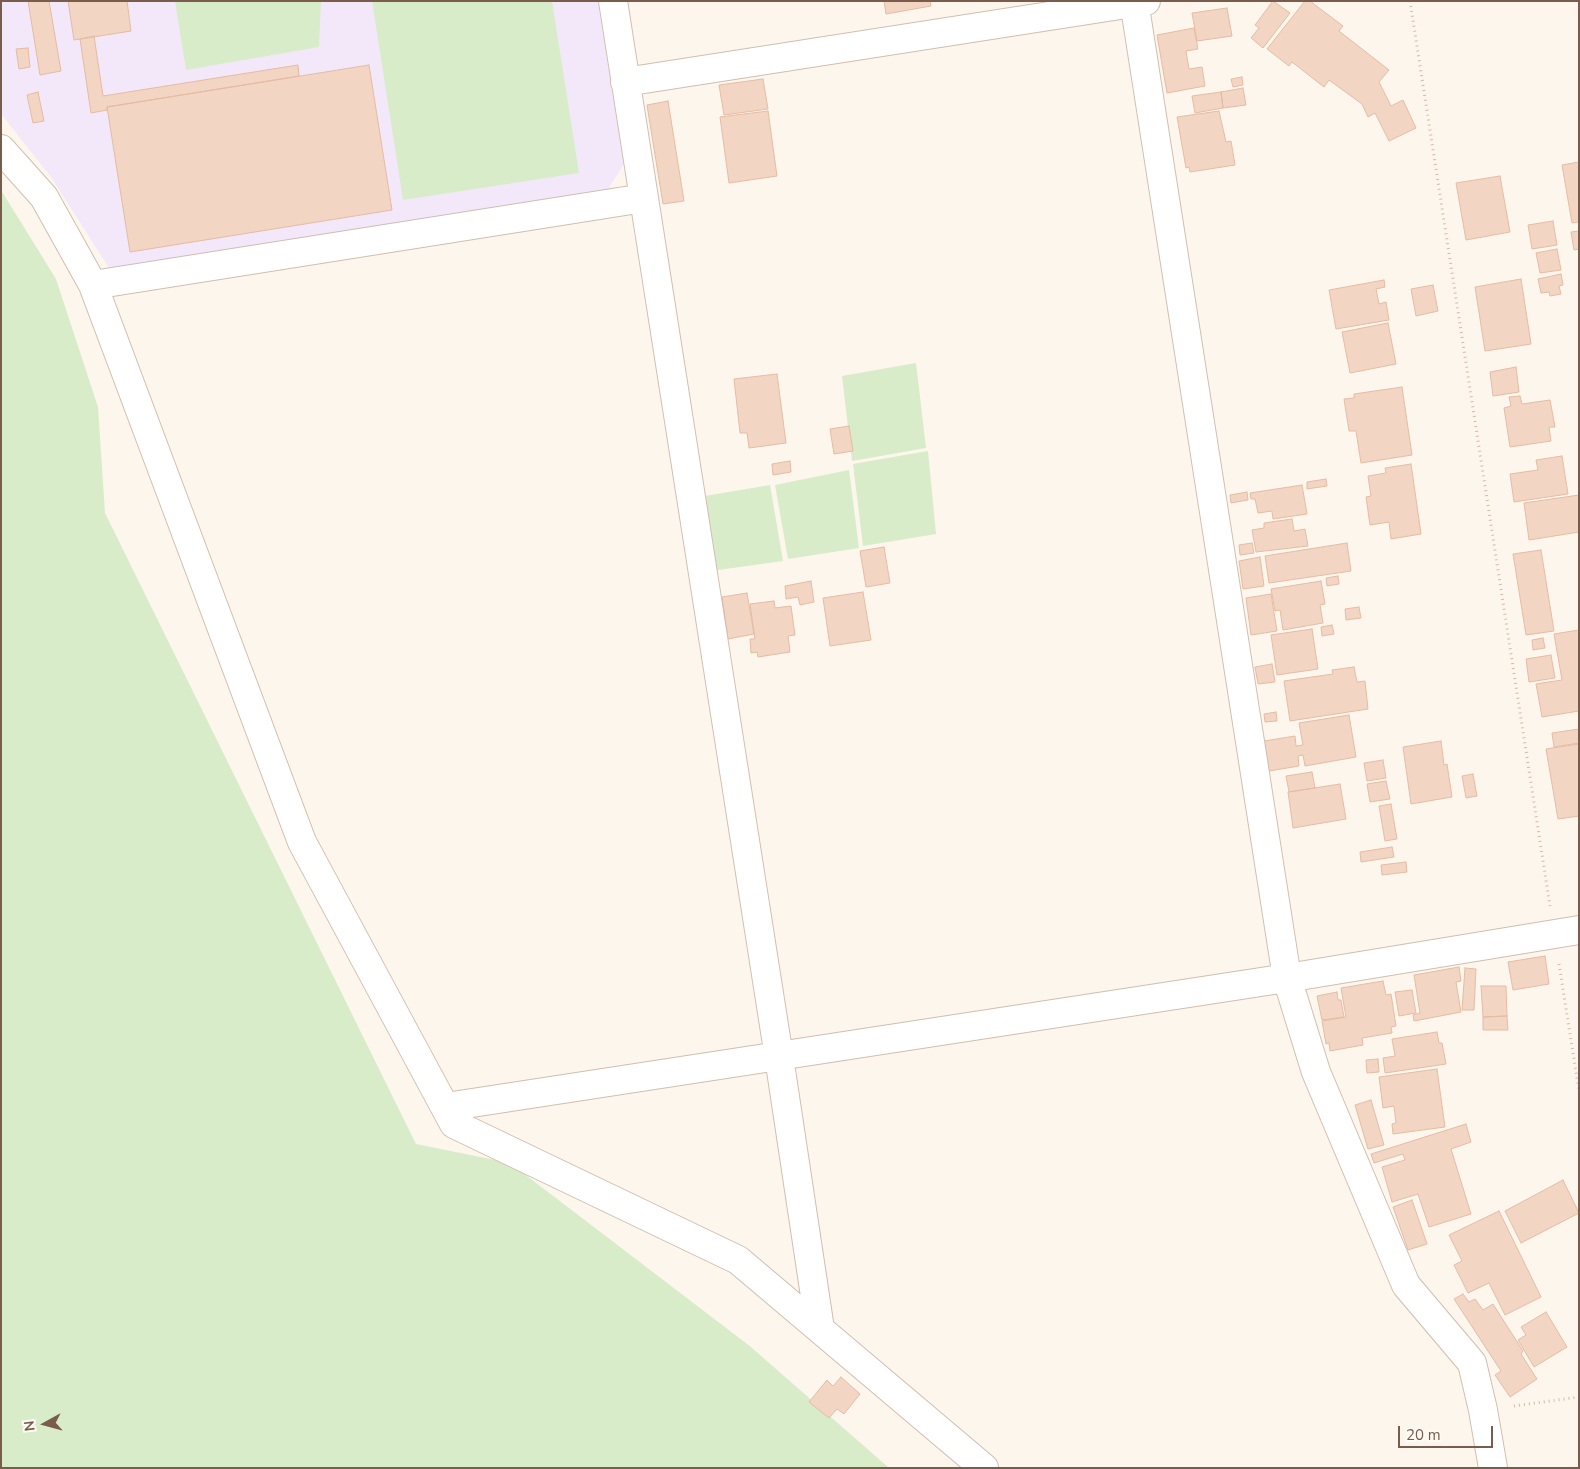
<!DOCTYPE html>
<style>
body{margin:0}
#map{position:relative;width:1580px;height:1469px;overflow:hidden;background:#fdf6ec;font-family:"Nunito Sans",sans-serif}
canvas{display:block}
.frame{position:absolute;inset:0;border:2px solid #7a5c4d;pointer-events:none}
.north{position:absolute;left:20px;top:1399px;width:50px;height:50px;-webkit-text-stroke:4px #fffaf3;paint-order:stroke;rotate:263deg;font-size:14px;font-weight:700;line-height:20px;text-align:center;color:#7a5c4d}
.north::after{content:'';display:block;margin:auto;width:18px;height:22px;background:#7a5c4d;clip-path:polygon(50% 0,100% 100%,50% 72%,0 100%)}
.scale{position:absolute;left:1398px;top:1426px;width:95px;height:22px;box-sizing:border-box;border:2px solid #7a5c4d;border-top:0;padding-left:6px;font-size:15px;line-height:18px;white-space:nowrap;color:#7a5c4d;-webkit-text-stroke:4px #fffaf3;paint-order:stroke}
</style>
<div id="map">
<canvas width="1580" height="1469"></canvas>
<div class="frame"></div>
<div class="north">N</div>
<div class="scale">20 m</div>
</div>
<script>
const ctx = document.querySelector('canvas').getContext('2d');
ctx.lineJoin = 'round';
function fill(path, color) { ctx.fillStyle = color; ctx.fill(path, 'evenodd'); }
const poly = rows => new Path2D(rows.map(r => 'M' + r).join(''));
function stroke(path, color, width, dash) { ctx.strokeStyle = color; ctx.lineWidth = width; ctx.lineCap = dash ? 'butt' : 'round'; ctx.setLineDash(dash || []); ctx.stroke(path); }
fill(poly([
 [1,1,598,1,624,164,607,191,109,268,51,177,1,114]
]), '#f3e8fa');
fill(poly([
 [175,1,321,1,319,47,186,70],
 [372,1,552,1,579,173,403,200],
 [1,190,56,279,98,407,105,513,416,1144,510,1163,751,1347,889,1468,1,1468],
 [916,363,926,448,852,461,842,376],
 [928,451,936,534,863,546,853,464],
 [849,470,859,548,788,559,775,485],
 [770,485,783,561,704,572,693,498]
]), '#d8ecc9');
const building = poly([
 [28,1,49,1,61,71,40,75,28,1],
 [68,1,127,1,131,31,74,40,68,1],
 [884,1,930,1,931,6,886,14,884,1],
 [1273,1,1290,13,1263,48,1251,38,1259,28,1255,25,1273,1],
 [1305,1,1310,1,1343,26,1339,31,1389,70,1379,82,1391,106,1403,100,1416,128,1389,141,1375,113,1368,117,1362,104,1329,80,1324,87,1292,62,1289,66,1267,49,1305,1],
 [1227,8,1232,36,1197,41,1192,13,1227,8],
 [1194,28,1198,49,1186,51,1189,69,1202,67,1205,86,1167,93,1157,35,1194,28],
 [94,36,103,96,298,65,299,76,107,107,107,110,91,113,80,39,94,36],
 [28,48,30,67,19,69,16,49,28,48],
 [369,65,392,210,130,252,107,107,369,65],
 [1242,77,1243,85,1233,87,1231,79,1242,77],
 [763,79,768,109,724,115,719,85,763,79],
 [1243,88,1246,105,1223,108,1221,92,1243,88],
 [38,92,44,121,33,123,27,95,38,92],
 [1221,92,1223,108,1195,113,1192,96,1221,92],
 [668,101,684,201,663,204,647,105,668,101],
 [768,111,777,176,729,183,720,117,768,111],
 [1219,111,1226,142,1231,141,1235,165,1190,172,1189,167,1186,168,1177,117,1219,111],
 [1579,162,1579,222,1572,223,1562,165,1579,162],
 [1500,176,1510,232,1466,240,1456,183,1500,176],
 [1553,221,1557,245,1532,249,1528,225,1553,221],
 [1579,231,1579,249,1574,250,1571,232,1579,231],
 [1557,249,1561,270,1540,273,1536,253,1557,249],
 [1561,274,1563,285,1559,286,1561,294,1550,296,1549,292,1541,293,1538,279,1561,274],
 [1521,279,1531,344,1485,351,1475,287,1521,279],
 [1384,280,1385,287,1376,289,1379,304,1386,302,1389,320,1336,329,1329,290,1384,280],
 [1433,285,1438,311,1416,316,1411,289,1433,285],
 [1388,323,1396,364,1350,373,1342,332,1388,323],
 [1516,367,1519,392,1493,396,1490,372,1516,367],
 [777,374,786,443,749,448,747,433,740,433,734,379,777,374],
 [1402,387,1412,455,1361,463,1356,431,1349,431,1344,399,1354,398,1354,394,1402,387],
 [1520,396,1522,404,1550,400,1555,427,1549,427,1551,441,1510,447,1504,408,1511,406,1509,397,1520,396],
 [849,426,853,451,834,454,830,429,849,426],
 [1562,456,1568,494,1514,502,1510,474,1538,470,1536,460,1562,456],
 [790,461,791,472,773,475,772,464,790,461],
 [1411,464,1421,534,1391,539,1389,522,1370,525,1366,497,1371,496,1368,476,1386,473,1385,468,1411,464],
 [1326,479,1327,486,1307,489,1307,482,1326,479],
 [1302,485,1307,514,1273,519,1272,511,1258,513,1255,499,1251,499,1250,493,1302,485],
 [1247,492,1248,500,1231,503,1230,495,1247,492],
 [1579,495,1579,532,1529,540,1524,503,1579,495],
 [1292,519,1294,531,1305,529,1308,546,1256,552,1252,530,1264,528,1264,523,1292,519],
 [1252,543,1254,553,1240,555,1239,545,1252,543],
 [1347,543,1351,571,1269,583,1265,556,1347,543],
 [884,547,890,583,866,587,860,551,884,547],
 [1541,550,1554,631,1526,635,1513,554,1541,550],
 [1260,557,1264,586,1243,589,1239,561,1260,557],
 [1338,576,1339,584,1327,586,1326,578,1338,576],
 [811,581,814,602,800,605,798,597,786,599,785,586,811,581],
 [1321,581,1325,604,1320,605,1323,623,1283,630,1280,610,1275,611,1271,589,1321,581],
 [863,592,871,640,830,646,823,598,863,592],
 [747,593,754,634,728,639,722,597,747,593],
 [1271,594,1277,631,1251,635,1246,598,1271,594],
 [774,601,775,608,791,606,795,635,788,636,790,652,758,657,757,652,751,653,750,639,755,639,750,604,774,601],
 [1359,607,1361,618,1346,620,1345,609,1359,607],
 [1332,625,1334,634,1322,636,1321,627,1332,625],
 [1312,629,1318,669,1277,675,1271,635,1312,629],
 [1579,630,1579,711,1542,717,1536,684,1562,680,1554,634,1579,630],
 [1543,638,1545,648,1533,650,1532,640,1543,638],
 [1551,655,1555,678,1529,682,1526,659,1551,655],
 [1272,664,1275,682,1258,684,1255,667,1272,664],
 [1354,667,1357,682,1365,681,1368,709,1290,721,1284,681,1333,674,1332,670,1354,667],
 [1276,712,1277,721,1265,722,1264,714,1276,712],
 [1349,715,1356,757,1305,766,1303,755,1298,756,1299,766,1269,771,1264,741,1295,736,1296,746,1303,745,1299,723,1349,715],
 [1579,729,1579,743,1554,747,1552,733,1579,729],
 [1441,741,1444,765,1447,764,1452,797,1411,804,1403,747,1441,741],
 [1579,744,1579,816,1558,819,1546,749,1579,744],
 [1383,760,1386,778,1367,781,1364,763,1383,760],
 [1312,772,1315,788,1289,792,1286,776,1312,772],
 [1473,774,1477,796,1466,798,1462,776,1473,774],
 [1386,781,1390,799,1370,802,1367,784,1386,781],
 [1340,784,1346,819,1293,828,1288,792,1340,784],
 [1391,804,1397,839,1385,841,1379,806,1391,804],
 [1392,847,1394,857,1361,862,1360,852,1392,847],
 [1406,862,1407,872,1382,875,1381,865,1406,862],
 [1545,956,1549,984,1513,990,1508,962,1545,956],
 [1459,967,1461,981,1456,982,1461,1012,1414,1021,1413,1015,1420,1013,1414,975,1459,967],
 [1465,968,1476,969,1474,1010,1462,1010,1465,968],
 [1383,981,1386,995,1391,994,1396,1026,1391,1027,1392,1033,1362,1038,1363,1045,1330,1051,1329,1043,1326,1044,1322,1021,1346,1017,1341,988,1383,981],
 [1481,986,1506,986,1507,1016,1483,1017,1481,986],
 [1412,990,1416,1013,1399,1016,1395,992,1412,990],
 [1337,992,1338,1000,1341,1000,1344,1017,1322,1020,1317,996,1337,992],
 [1507,1016,1508,1030,1483,1030,1483,1017,1507,1016],
 [1437,1032,1439,1043,1442,1043,1446,1064,1385,1073,1383,1058,1395,1056,1392,1039,1437,1032],
 [1378,1059,1379,1072,1367,1073,1366,1060,1378,1059],
 [1437,1069,1445,1127,1393,1134,1392,1124,1396,1123,1394,1106,1383,1108,1379,1077,1437,1069],
 [1371,1100,1384,1145,1368,1149,1355,1105,1371,1100],
 [1466,1124,1471,1142,1451,1149,1471,1214,1429,1227,1418,1194,1392,1202,1382,1167,1405,1160,1403,1154,1374,1163,1371,1154,1466,1124],
 [1563,1180,1579,1213,1521,1243,1505,1211,1563,1180],
 [1412,1200,1427,1244,1408,1250,1393,1207,1412,1200],
 [1499,1211,1541,1297,1505,1315,1489,1283,1468,1293,1454,1265,1462,1261,1449,1235,1499,1211],
 [1463,1294,1469,1302,1475,1299,1483,1310,1493,1304,1523,1351,1521,1354,1537,1379,1510,1397,1495,1375,1501,1371,1454,1299,1463,1294],
 [1546,1312,1567,1347,1534,1367,1518,1340,1526,1335,1521,1327,1546,1312],
 [841,1377,860,1394,844,1414,837,1409,829,1418,809,1402,827,1380,833,1386,841,1377]
]);
fill(building, '#f3d5c3');
stroke(building, '#e6bba3', 1);
const street = poly([
 [613,1,779,1057,820,1329],
 [1134,1,1287,978,1316,1072,1406,1285,1472,1363,1483,1410,1493,1468],
 [625,82,1146,1],
 [1,149,44,197,93,285,302,842,454,1124,738,1260,984,1468],
 [93,285,644,198],
 [446,1107,1287,978,1579,930]
]);
stroke(street, '#d1beb0', 30);
stroke(poly([
 [1410,1,1550,906],
 [1559,964,1579,1091],
 [1514,1406,1579,1397]
]), '#d9b8a5', 3, [1, 4]);
stroke(street, '#fff', 28);
</script>
